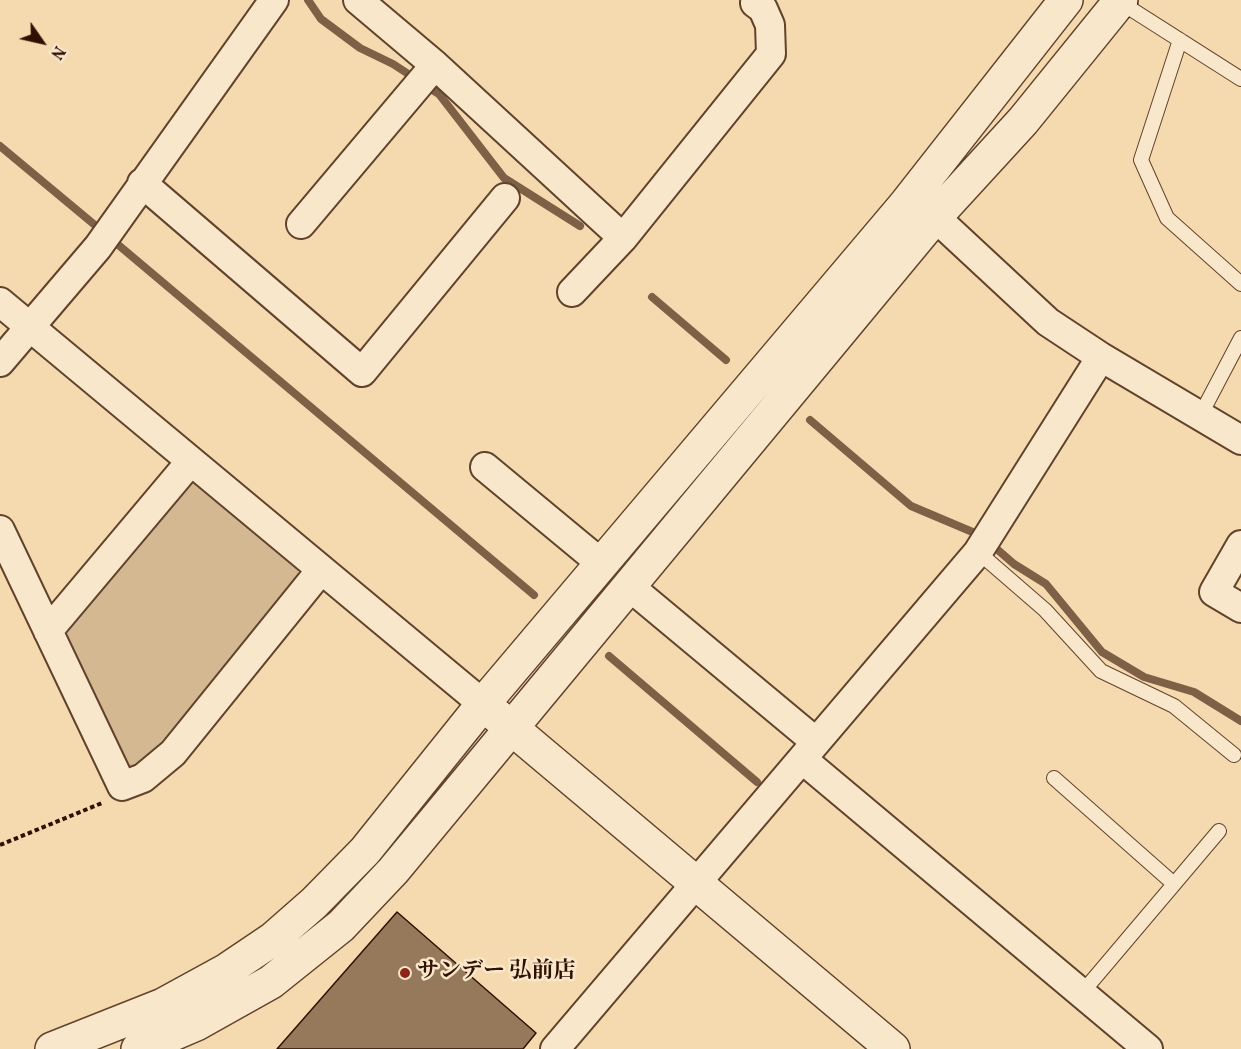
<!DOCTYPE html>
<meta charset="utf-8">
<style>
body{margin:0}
#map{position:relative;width:1241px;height:1049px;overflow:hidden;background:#f5daaf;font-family:Vollkorn,serif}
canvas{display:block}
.north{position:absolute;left:12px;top:12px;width:60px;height:60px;-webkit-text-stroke:4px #f8e7cb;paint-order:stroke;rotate:124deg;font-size:16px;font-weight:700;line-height:24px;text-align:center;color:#301001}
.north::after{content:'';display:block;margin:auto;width:21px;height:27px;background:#301001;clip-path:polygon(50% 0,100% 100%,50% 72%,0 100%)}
</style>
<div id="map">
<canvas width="1241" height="1049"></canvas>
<div class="north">N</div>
</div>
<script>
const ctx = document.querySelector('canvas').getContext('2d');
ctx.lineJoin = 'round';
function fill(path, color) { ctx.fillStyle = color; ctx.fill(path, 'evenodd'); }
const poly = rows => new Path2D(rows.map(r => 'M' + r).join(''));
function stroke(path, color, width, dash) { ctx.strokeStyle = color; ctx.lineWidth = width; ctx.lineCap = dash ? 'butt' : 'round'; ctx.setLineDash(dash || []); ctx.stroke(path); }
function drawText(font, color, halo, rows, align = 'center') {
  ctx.font = font + ' Vollkorn,"Noto Serif JP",serif'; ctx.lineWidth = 5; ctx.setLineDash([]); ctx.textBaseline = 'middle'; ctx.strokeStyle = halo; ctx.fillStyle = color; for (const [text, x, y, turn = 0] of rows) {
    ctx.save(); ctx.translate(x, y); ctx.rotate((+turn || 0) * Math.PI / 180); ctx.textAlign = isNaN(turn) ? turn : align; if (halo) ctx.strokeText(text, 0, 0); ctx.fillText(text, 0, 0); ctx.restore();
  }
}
fill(poly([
 [195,481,298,568,298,583,206,696,135,769,125,769,63,639,66,625,183,482]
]), '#d4b891');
stroke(poly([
 [308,0,321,19,360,48,393,64,416,79],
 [426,86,439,94,504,178,580,226],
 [0,146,96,226],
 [116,243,534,595],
 [652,297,726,360],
 [810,420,911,506,982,536],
 [991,544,1014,564,1046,584,1102,652,1144,677,1194,692,1241,721],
 [609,656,757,782]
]), '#7e6046', 8);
const building = poly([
 [397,912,536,1033,523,1049,277,1049,397,912]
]);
fill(building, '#96795b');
stroke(building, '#301001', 1.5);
const service = poly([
 [1120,2,1241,79],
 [1180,40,1141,160,1167,218,1241,284],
 [1200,416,1241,338],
 [978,552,1045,610,1101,671,1174,706,1234,755],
 [1054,778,1174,884],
 [1081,994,1219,831]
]);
const minor = poly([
 [358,0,435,65,623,238],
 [142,183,362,372,505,198],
 [935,217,1048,322,1101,357,1241,440],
 [301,224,435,65],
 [572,292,623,238,771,54,770,25,763,9,755,3,758,0],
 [0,302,483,704],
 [0,362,98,247,274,0],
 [485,467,602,564],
 [0,530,122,786,143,778,173,753,321,570],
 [1241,545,1214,592,1241,608],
 [630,587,816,742],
 [48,631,191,461],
 [802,759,1148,1049],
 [555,1049,978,552,1101,357]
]);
const tertiary = poly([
 [496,715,893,1049],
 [52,1049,163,1005,227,970,273,939,314,903,365,851,483,704,905,205,1066,0],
 [138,1049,196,1024,271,982,341,926,393,871,935,217,1023,121,1121,0]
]);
const secondary = poly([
 [1117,0,1120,2]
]);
stroke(service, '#61422c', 16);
stroke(minor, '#61422c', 32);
stroke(tertiary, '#61422c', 36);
stroke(secondary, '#301001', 36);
stroke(poly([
 [0,845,102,803]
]), '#301001', 4, [4.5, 3]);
stroke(service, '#f8e7cb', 14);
stroke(minor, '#f8e7cb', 28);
stroke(tertiary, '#f8e7cb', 33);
stroke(secondary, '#f8e7cb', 33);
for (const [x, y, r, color] of [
 [405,973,6,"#8f2418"]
]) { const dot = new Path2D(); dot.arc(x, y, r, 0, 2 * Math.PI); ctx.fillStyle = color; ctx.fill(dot); stroke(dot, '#f8e7cb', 2); }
drawText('bold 22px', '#301001', '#f8e7cb', [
 ["サンデー 弘前店",417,973]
], 'left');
</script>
